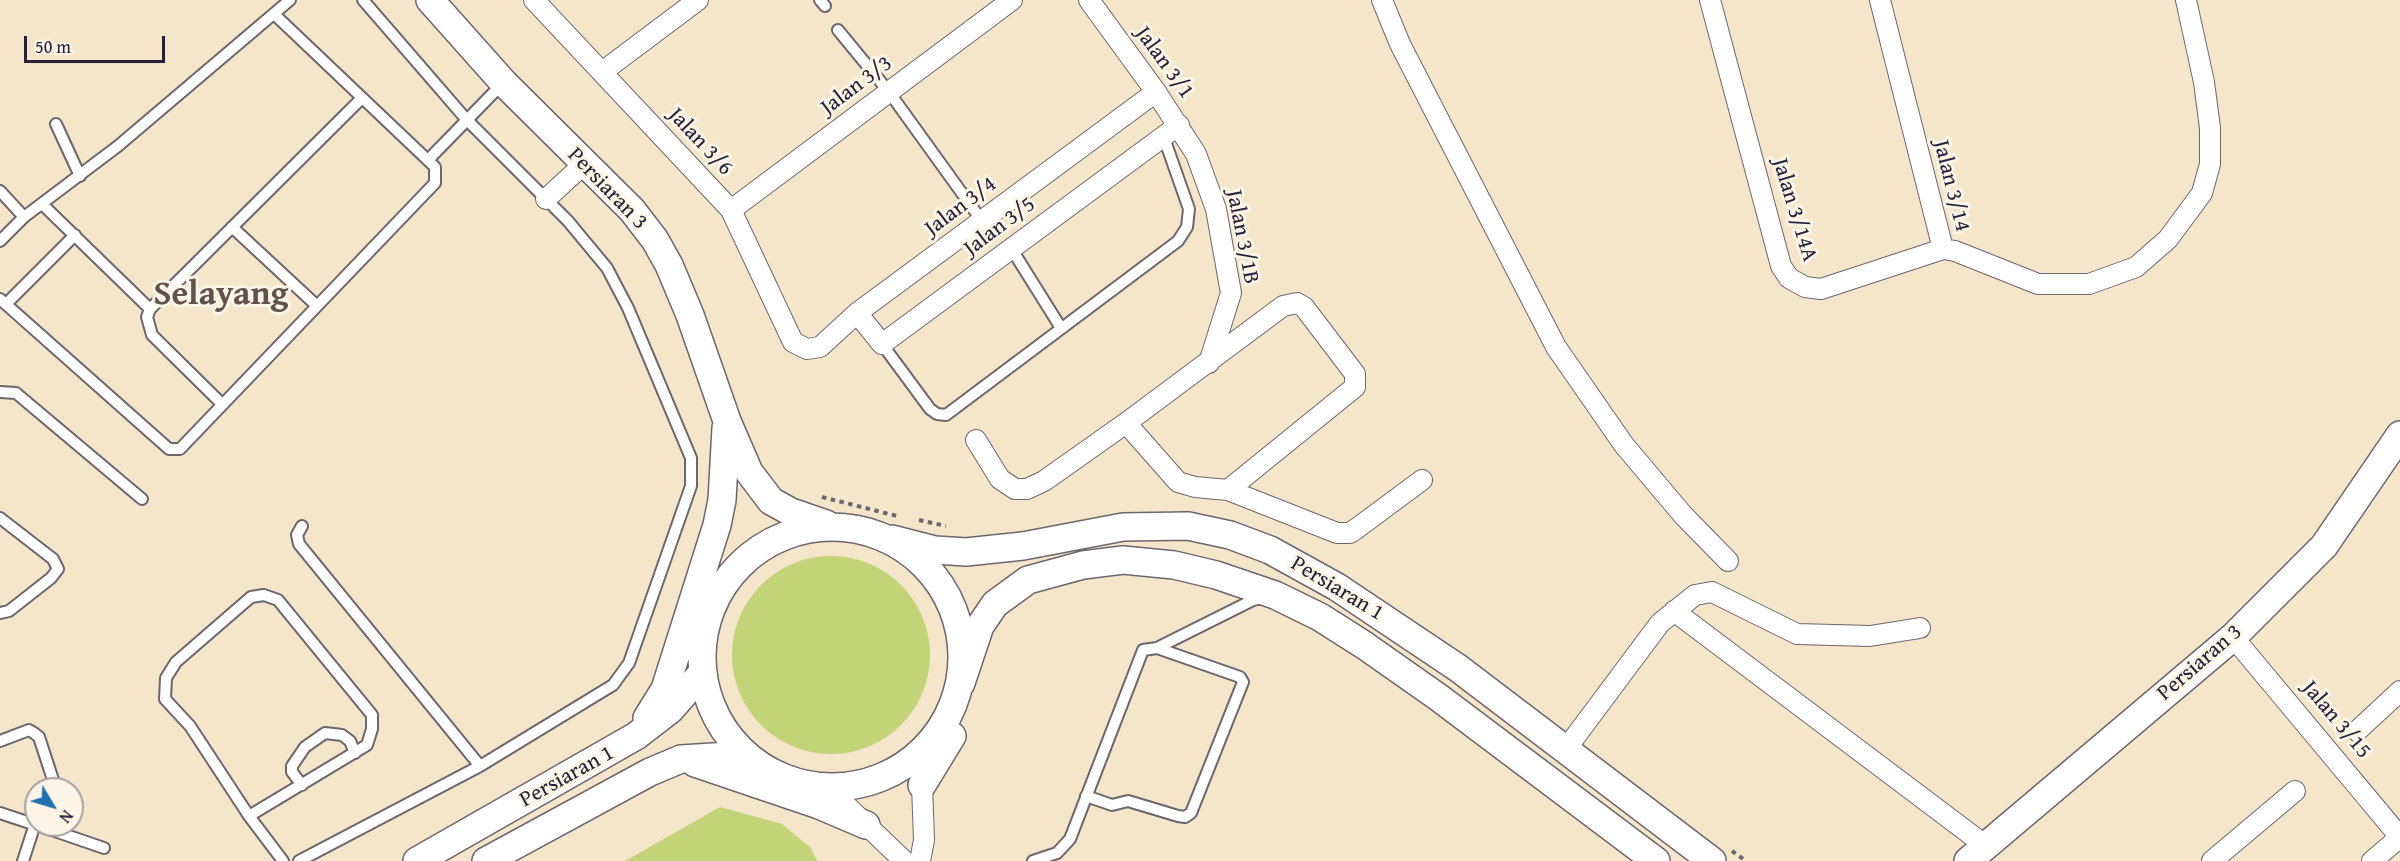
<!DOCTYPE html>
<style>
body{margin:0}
#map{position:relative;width:2400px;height:861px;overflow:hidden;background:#f5e5ca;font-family:"Gentium Book Plus",serif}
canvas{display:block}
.north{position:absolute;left:24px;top:777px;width:60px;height:60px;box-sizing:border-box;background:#fcf5e5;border:2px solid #a5a1a1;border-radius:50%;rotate:128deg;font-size:16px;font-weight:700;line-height:24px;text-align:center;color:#22223b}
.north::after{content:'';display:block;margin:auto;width:21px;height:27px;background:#1f6fb2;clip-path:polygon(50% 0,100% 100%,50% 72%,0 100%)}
.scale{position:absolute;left:24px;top:36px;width:141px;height:27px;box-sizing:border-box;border:3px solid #22223b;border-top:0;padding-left:8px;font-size:18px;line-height:21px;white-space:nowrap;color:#22223b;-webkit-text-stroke:4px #fcf5e5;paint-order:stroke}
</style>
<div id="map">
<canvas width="2400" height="861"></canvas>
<div class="north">N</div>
<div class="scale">50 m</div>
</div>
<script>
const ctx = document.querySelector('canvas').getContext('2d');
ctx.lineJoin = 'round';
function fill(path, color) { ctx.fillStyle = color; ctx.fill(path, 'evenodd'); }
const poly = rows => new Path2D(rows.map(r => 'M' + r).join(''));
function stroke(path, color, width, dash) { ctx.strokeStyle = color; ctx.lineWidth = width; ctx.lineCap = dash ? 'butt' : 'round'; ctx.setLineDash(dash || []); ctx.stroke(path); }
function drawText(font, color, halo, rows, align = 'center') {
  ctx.font = font + ' "Gentium Book Plus",serif'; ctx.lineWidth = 6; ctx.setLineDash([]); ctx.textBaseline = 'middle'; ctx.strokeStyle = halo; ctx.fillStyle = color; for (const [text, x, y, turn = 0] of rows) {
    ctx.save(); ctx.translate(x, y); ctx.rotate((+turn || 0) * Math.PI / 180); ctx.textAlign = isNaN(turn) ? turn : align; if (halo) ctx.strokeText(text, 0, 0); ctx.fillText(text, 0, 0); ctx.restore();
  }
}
fill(poly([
 '732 655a99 99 0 1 1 198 0a99 99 0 1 1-198 0Z',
 [720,807,782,824,811,848,817,861,625,861]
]), '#c2d477');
const lane = poly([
 [820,0,825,6],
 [838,30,889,92,982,221],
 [56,124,80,176],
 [428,160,503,83],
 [0,191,24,217],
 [42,204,150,309],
 [232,227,316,305],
 [0,241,24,217,118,146,290,0],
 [1011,248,1061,328],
 [0,299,169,449,180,449,435,183,435,167,274,14],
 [6,304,75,235],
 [882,344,930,409,937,414,946,415,1178,241,1187,227,1189,209,1163,135],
 [0,392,16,393,142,499],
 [222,404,152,335,147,317,150,309,362,98],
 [0,518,53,559,58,569,51,578,9,611,0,613],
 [302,526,297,535,299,544,480,766],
 [0,741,29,730,34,733,39,737,56,789],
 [302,785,292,772,292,766,305,747,325,733,342,735,350,741,355,753],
 [1086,796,1112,805,1128,801,1178,816,1185,817,1191,813,1243,682,1240,677,1157,648],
 [0,813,36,825],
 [249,816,367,745,372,729,372,715,278,600,264,595,251,597,176,662,166,678,165,699,190,726,249,816,283,861],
 [37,825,104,848],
 [23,861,35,824],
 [299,861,480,766,613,685,629,663,691,486,691,458,628,308,607,268,568,221,466,119,363,0],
 [1033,861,1057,853,1070,839,1143,650,1157,648,1253,600,1263,598]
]);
const street = poly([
 [534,0,731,210,793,342,807,349,820,347,857,313,1156,92],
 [1089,0,1156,92,1196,154,1216,209,1231,293,1209,363],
 [1382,0,1400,44,1556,347,1624,445,1683,515,1728,561],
 [1710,0,1781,266,1789,278,1805,287,1821,289,1943,249,1955,251,2038,284,2089,284,2136,267,2168,239,2202,193,2210,164,2210,128,2204,82,2186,0],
 [1880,0,1943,249],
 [602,72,698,0],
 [546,199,584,164],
 [731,210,1012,0],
 [857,313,882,344,1179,125],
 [1126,423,1178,482,1195,487,1228,490,1337,533,1350,533,1360,526,1422,480],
 [976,440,1000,479,1015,489,1027,489,1044,481,1126,423,1283,306,1297,303,1304,307,1355,374,1355,387,1228,490],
 [1674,611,1986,846],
 [2233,637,2400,837,2372,861],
 [2357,731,2400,691],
 [1566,749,1660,623,1695,595,1712,592,1797,634,1870,636,1920,628],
 [828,788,904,861],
 [920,861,924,840,922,785,929,744],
 [2212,861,2295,791]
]);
const secondary = poly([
 [430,0,504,83,632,210,655,240,669,265,690,315,727,421,749,472,771,501,791,512,826,524],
 '702 657a130 130 0 1 1 260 0a130 130 0 1 1-260 0Z',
 [892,539,935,550,966,552,1023,546,1123,527,1188,526,1230,535,1270,550,1337,587,1458,668,1712,861],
 [961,683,980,626,995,604,1028,580,1083,565,1123,560,1174,565,1216,575,1275,595,1320,617,1364,645,1438,697,1656,861],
 [647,718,665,689,717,525,722,500,726,428],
 [695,763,819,805,866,825],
 [922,785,952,736],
 [417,861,636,736,671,709,702,673],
 [486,861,650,772,681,759,745,755],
 [1968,861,2233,637,2324,546,2400,435]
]);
stroke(lane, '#6c666d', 14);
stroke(street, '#6c666d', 22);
stroke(secondary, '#6c666d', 30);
stroke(poly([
 [822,497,897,516],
 [919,520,946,526],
 [1732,851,1746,861]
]), '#6c666d', 4, [4.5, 4.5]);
stroke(lane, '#fff', 10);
stroke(street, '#fff', 20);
stroke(secondary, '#fff', 27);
drawText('22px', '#22223b', '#fcf5e5', [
 ["Jalan 3/1",1164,63,54],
 ["Jalan 3/3",857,86,-37],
 ["Jalan 3/6",700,142,47],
 ["Jalan 3/14",1951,186,76],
 ["Persiaran 3",607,189,46],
 ["Jalan 3/4",961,207,-37],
 ["Jalan 3/14A",1794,210,73],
 ["Jalan 3/5",1000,227,-37],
 ["Jalan 3/1B",1242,237,79],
 ["Persiaran 1",1337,589,31],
 ["Persiaran 3",2200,663,-41],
 ["Jalan 3/15",2336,720,50],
 ["Persiaran 1",567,777,-29]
]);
drawText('bold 34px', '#63524c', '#fcf5e5', [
 ["Selayang",221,295]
]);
</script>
